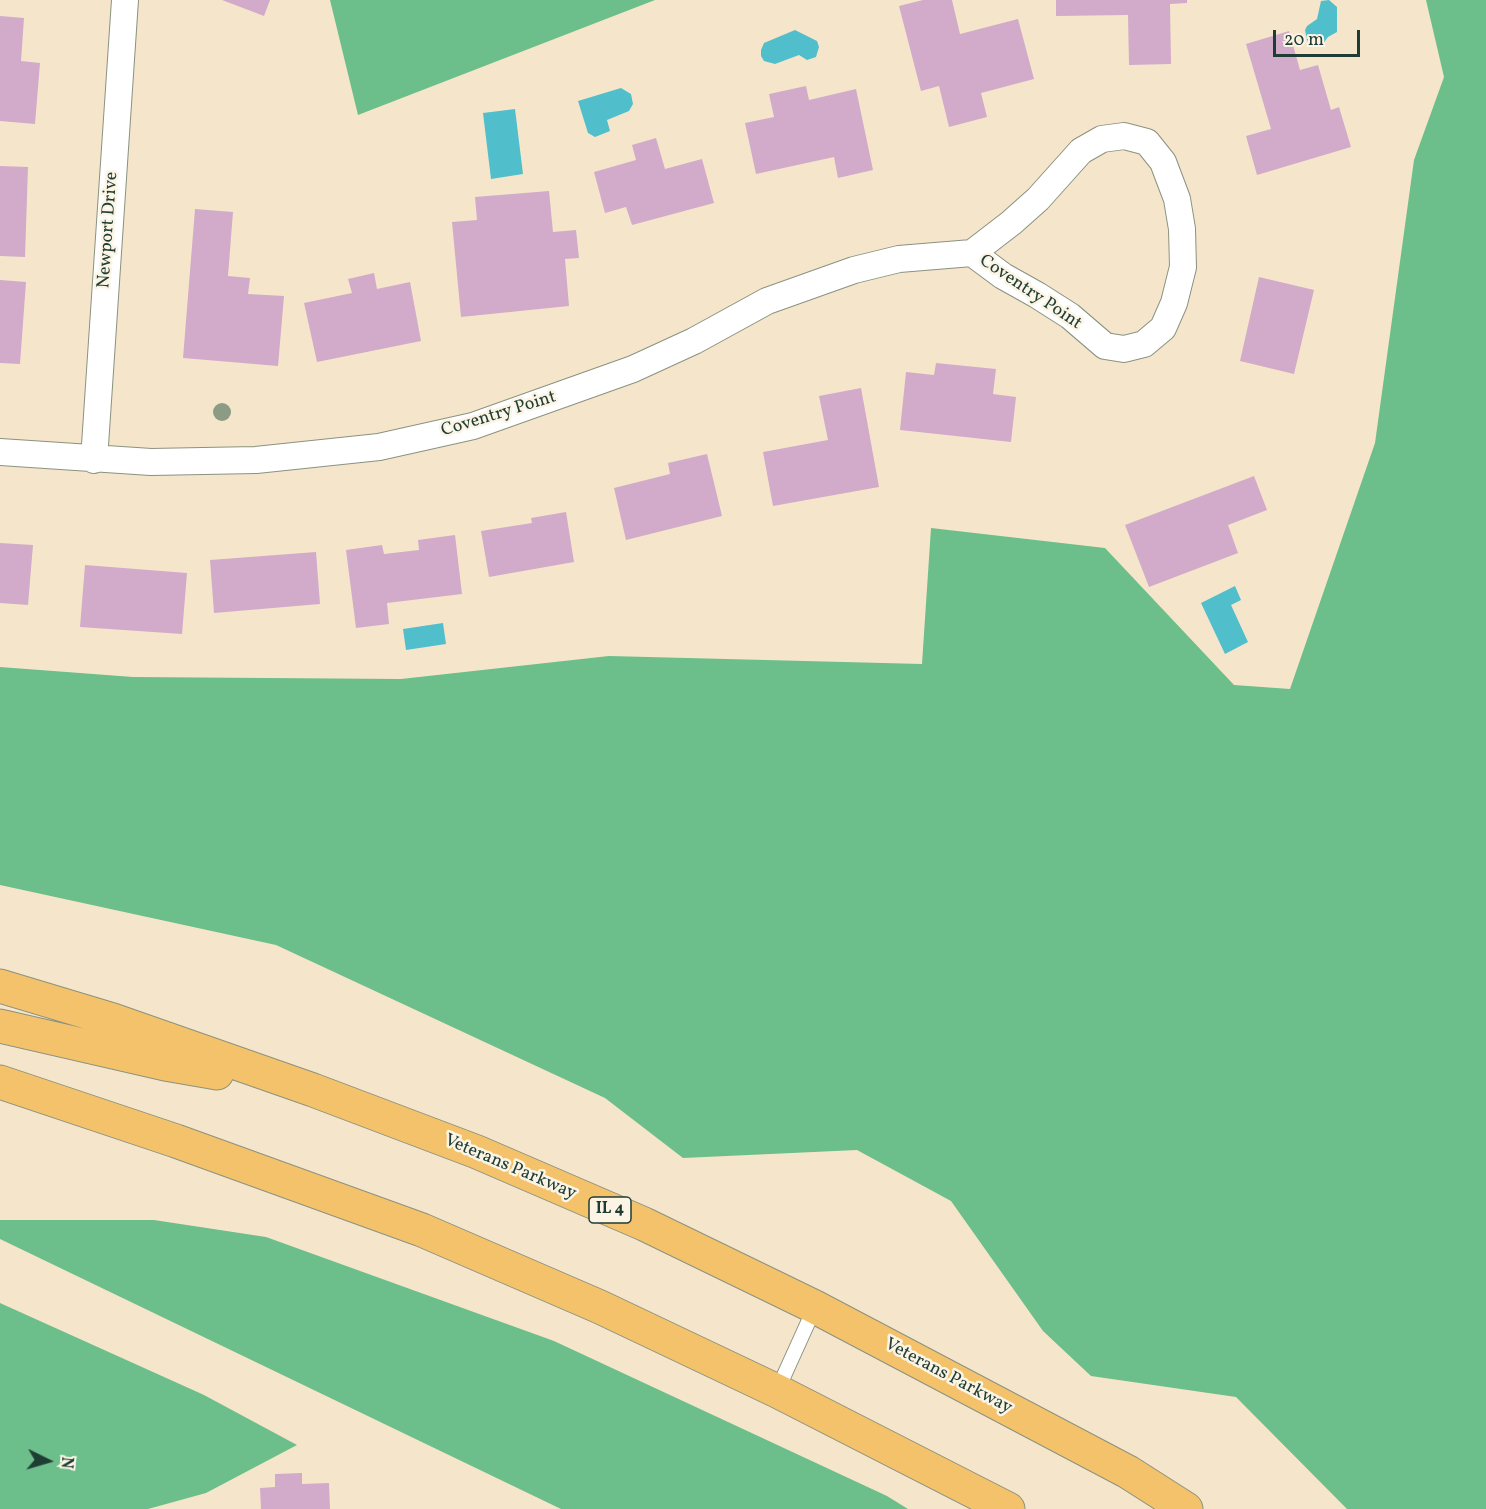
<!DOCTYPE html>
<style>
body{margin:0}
#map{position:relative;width:1486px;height:1509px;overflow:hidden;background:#f5e6cb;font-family:Vollkorn,serif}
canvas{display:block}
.north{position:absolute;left:18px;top:1431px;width:60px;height:60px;-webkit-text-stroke:4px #fcf5e5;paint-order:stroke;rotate:95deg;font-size:16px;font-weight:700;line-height:24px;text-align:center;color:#1f3d34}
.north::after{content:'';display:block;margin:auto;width:21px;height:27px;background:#1f3d34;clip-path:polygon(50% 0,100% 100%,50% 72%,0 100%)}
.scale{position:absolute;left:1273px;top:30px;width:87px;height:27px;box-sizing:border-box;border:3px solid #1f3d34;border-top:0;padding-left:8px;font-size:18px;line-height:21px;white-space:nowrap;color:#1f3d34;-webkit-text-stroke:4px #fcf5e5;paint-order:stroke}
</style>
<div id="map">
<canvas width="1486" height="1509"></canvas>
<div class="north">N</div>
<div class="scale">20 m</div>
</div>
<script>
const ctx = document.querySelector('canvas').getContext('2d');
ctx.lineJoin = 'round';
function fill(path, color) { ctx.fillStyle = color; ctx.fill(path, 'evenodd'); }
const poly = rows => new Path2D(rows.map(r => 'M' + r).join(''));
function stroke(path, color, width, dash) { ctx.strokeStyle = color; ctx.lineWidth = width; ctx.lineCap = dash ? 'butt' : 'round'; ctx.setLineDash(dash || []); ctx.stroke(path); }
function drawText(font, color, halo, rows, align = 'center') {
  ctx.font = font + ' Vollkorn,serif'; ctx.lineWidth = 5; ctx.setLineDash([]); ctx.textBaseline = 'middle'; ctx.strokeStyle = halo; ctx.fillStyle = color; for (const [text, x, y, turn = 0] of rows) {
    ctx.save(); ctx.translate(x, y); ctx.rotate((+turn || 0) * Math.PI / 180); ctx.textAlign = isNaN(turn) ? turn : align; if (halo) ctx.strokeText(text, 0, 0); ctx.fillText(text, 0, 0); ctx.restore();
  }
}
fill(poly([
 [330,0,655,0,358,115],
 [1426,0,1486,0,1486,1509,1347,1509,1236,1397,1091,1376,1043,1331,951,1201,857,1150,683,1158,605,1098,276,945,0,885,0,667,133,677,401,679,609,656,922,664,931,528,1105,548,1234,685,1290,689,1375,443,1414,160,1444,77],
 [0,1220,154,1220,266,1237,554,1341,887,1496,908,1509,561,1509,0,1239],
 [0,1303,204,1395,297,1445,206,1493,148,1509,0,1509]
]), '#6cbe8a');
fill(poly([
 [1329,0,1337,7,1337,32,1328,37,1322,45,1311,44,1307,40,1305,30,1307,26,1317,19,1321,1],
 [795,30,817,41,819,47,816,57,807,60,799,55,775,64,764,61,761,56,761,50,764,43],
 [621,88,631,94,633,104,629,111,607,120,610,131,595,137,588,133,578,101],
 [515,109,523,174,491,179,483,113],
 [1235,586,1241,600,1231,605,1248,642,1225,654,1201,603],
 [443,623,446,644,406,650,403,629]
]), '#51becb');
fill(poly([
 [222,0,270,0,264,16],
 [923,0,952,0,960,34,1018,19,1034,79,981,93,987,117,949,127,939,86,921,91,899,6],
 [1056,0,1187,0,1187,3,1170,4,1171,64,1129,65,1128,15,1056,16],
 [0,16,24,18,21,61,40,63,35,124,0,121],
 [1289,31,1300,70,1318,65,1331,110,1339,107,1351,147,1257,175,1246,136,1271,129,1246,44],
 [806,86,809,100,856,89,873,170,838,178,834,157,756,174,745,123,774,117,769,94],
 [656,138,665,169,702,159,714,203,632,225,626,207,605,213,594,172,636,160,632,145],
 [0,166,28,167,25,257,0,256],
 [549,191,553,232,576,230,579,258,565,259,569,306,461,317,452,222,477,220,475,197],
 [195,209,233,212,228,276,250,278,248,294,284,296,278,366,183,358],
 [374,273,377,289,410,282,421,341,317,362,304,303,352,293,348,279],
 [1259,277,1314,290,1294,374,1240,361],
 [0,280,26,282,20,364,0,363],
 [936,363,996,369,993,394,1016,397,1011,442,900,430,906,372,934,375],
 [861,388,879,487,773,506,763,452,828,440,819,396],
 [707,454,722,516,626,540,614,488,670,474,668,463],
 [1254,476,1267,510,1228,525,1238,553,1149,587,1125,525],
 [566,512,574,562,489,577,481,531,532,523,531,518],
 [455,535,462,594,387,603,389,624,356,628,346,550,382,545,384,554,419,550,418,540],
 [0,543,33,545,28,605,0,603],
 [316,552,320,604,214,613,210,560],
 [85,565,187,573,182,634,80,627],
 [302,1473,302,1484,329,1483,330,1509,261,1509,260,1488,275,1487,275,1474]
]), '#d1abc9');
const lane = poly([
 [777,1391,815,1307]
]);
const street = poly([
 [0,452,151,462,256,460,379,447,473,426,633,369,694,341,767,301,854,270,899,259,972,253,1011,223,1038,199,1081,151,1102,139,1124,136,1147,142,1163,162,1177,199,1182,229,1183,267,1174,303,1163,328,1144,344,1124,349,1105,346,1070,316,1037,295,1003,276,972,253],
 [94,460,125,0]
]);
const highway = poly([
 [0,986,113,1020,313,1090,477,1152,644,1224,815,1307,1128,1472,1186,1509],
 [0,1026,165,1064,217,1073],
 [0,1082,176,1141,422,1230,600,1307,777,1391,1008,1509]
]);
stroke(lane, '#8a9280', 16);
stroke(street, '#8a9280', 28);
stroke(highway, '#8a9280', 35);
stroke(lane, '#fff', 14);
stroke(street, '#fff', 26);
stroke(highway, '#f3c26a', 33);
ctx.fillStyle = '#8b9b84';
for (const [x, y] of [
 [222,412]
]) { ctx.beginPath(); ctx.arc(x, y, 9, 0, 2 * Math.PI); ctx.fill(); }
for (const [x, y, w] of [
 [610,1210,42]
]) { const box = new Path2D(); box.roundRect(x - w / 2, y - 13, w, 26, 4.5); ctx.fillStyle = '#fcf5e5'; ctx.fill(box); stroke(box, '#1f3d34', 1.5); }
drawText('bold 16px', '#1f3d34', null, [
 ["IL 4",610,1210]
]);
drawText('18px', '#1f3d34', '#fcf5e5', [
 ["Newport Drive",109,230,-86],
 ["Coventry Point",1030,293,34],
 ["Coventry Point",499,415,-17],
 ["Veterans Parkway",510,1168,23],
 ["Veterans Parkway",948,1377,28]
]);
</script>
